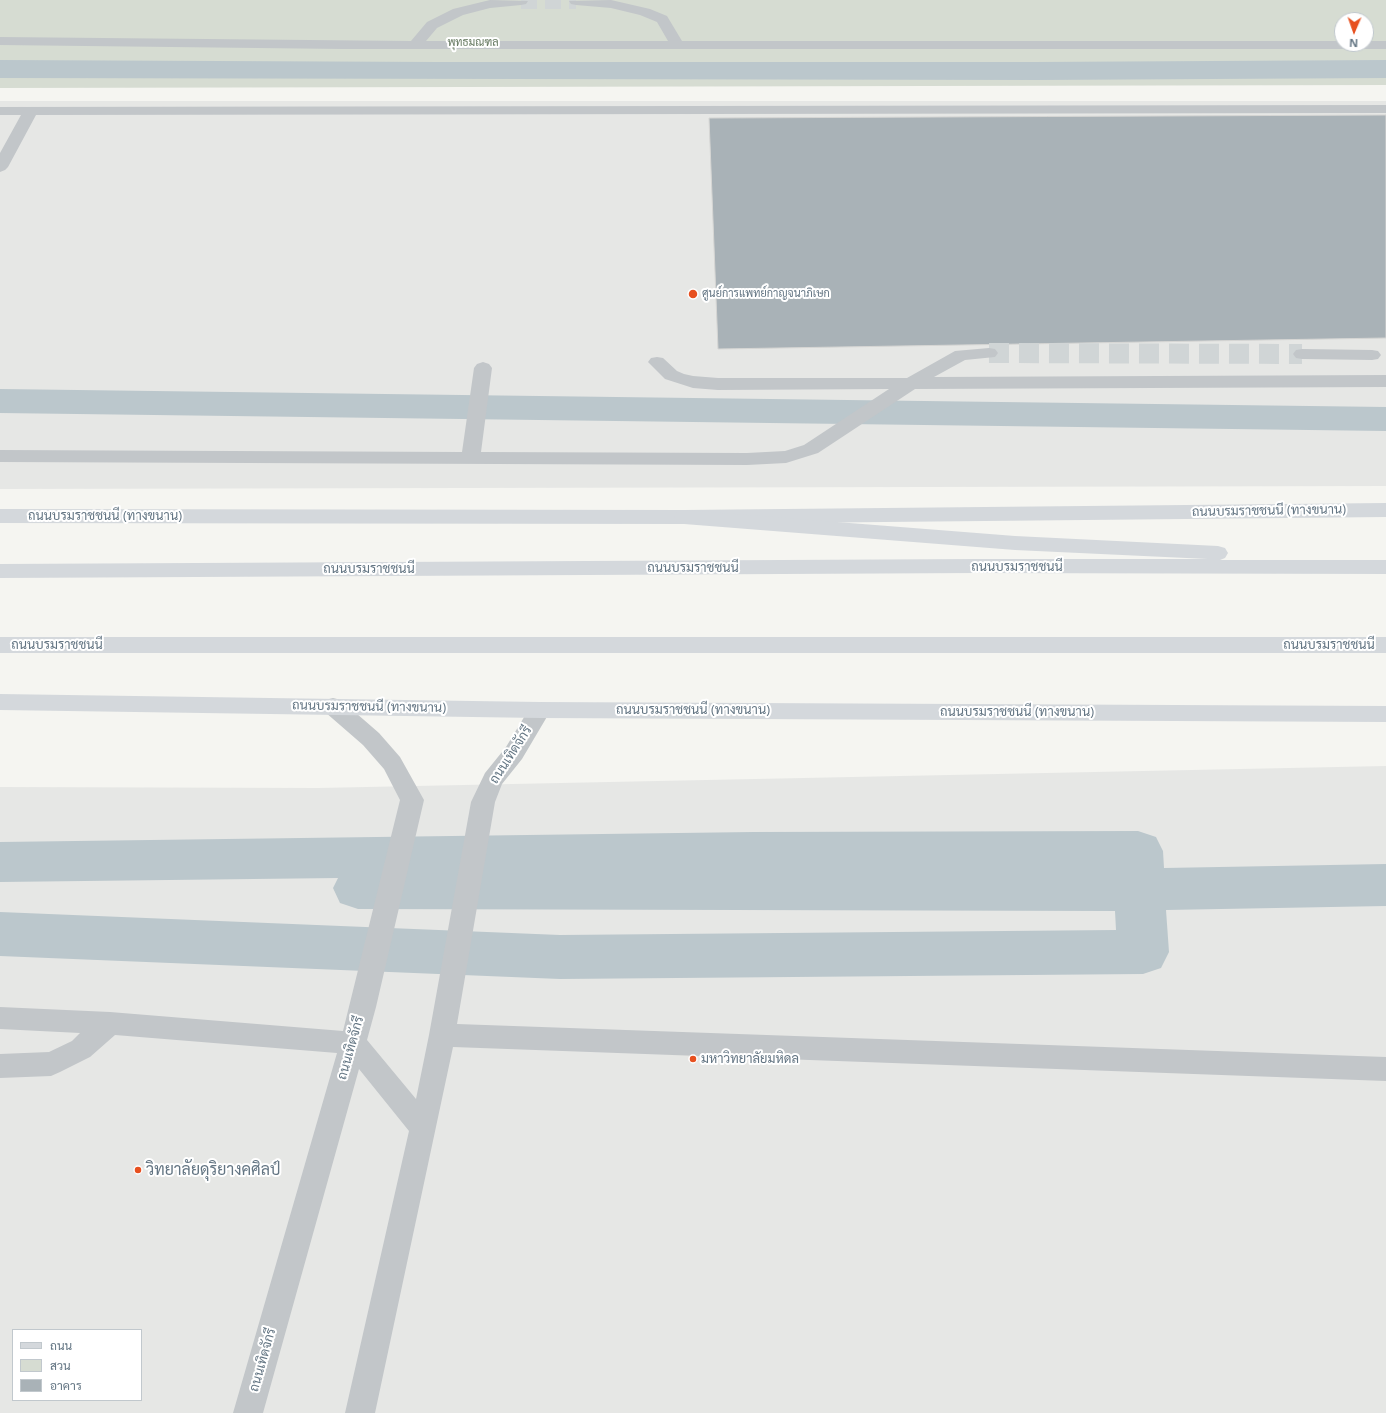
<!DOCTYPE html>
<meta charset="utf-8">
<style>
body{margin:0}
#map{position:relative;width:1386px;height:1413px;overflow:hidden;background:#f5f5f1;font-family:"Open Sans",Sarabun,sans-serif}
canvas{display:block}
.legend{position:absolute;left:12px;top:1329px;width:130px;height:72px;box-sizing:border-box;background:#fff;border:1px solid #c1c8cd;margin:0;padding:5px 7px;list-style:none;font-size:12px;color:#637583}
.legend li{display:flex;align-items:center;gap:8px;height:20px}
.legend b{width:20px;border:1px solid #c1c8cd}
.north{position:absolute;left:1334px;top:12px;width:40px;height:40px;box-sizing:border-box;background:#fff;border:1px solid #c1c8cd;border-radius:50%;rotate:182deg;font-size:11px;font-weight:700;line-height:16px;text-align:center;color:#637583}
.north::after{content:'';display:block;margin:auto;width:14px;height:18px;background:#e7501f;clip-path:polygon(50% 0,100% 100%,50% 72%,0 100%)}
</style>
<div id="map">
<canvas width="1386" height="1413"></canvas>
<ul class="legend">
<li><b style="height:5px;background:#d4d8dc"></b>ถนน</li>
<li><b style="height:11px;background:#d6dcd2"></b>สวน</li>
<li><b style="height:11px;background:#a9b2b7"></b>อาคาร</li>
</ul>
<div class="north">N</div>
</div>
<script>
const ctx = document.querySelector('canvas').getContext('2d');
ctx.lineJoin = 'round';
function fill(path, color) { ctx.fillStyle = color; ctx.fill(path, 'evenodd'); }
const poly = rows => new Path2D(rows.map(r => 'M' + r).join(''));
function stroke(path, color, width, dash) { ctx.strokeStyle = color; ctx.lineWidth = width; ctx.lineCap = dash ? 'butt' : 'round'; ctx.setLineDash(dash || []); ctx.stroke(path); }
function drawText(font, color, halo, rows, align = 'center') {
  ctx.font = font + ' "Open Sans",Sarabun,sans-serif'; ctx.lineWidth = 4; ctx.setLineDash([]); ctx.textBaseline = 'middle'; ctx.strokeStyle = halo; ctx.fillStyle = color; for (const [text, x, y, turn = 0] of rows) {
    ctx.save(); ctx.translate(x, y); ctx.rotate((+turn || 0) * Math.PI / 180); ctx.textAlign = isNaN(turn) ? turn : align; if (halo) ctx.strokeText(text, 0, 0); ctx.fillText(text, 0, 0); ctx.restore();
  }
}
fill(poly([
 [0,101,1386,101,1386,486,0,489],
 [1386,766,1386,1413,0,1413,0,787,318,788],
 [13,1330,141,1330,141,1400,13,1400]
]), '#e6e7e5');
fill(poly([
 [0,0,1386,0,1386,85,0,88],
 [1342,20,1366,20,1366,44,1342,44]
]), '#d6dcd2');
fill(poly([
 [0,60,435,62,1037,62,1386,60,1386,78,1037,80,0,78,0,60],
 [0,389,1386,407,1386,431,0,413,0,389],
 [1138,831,1156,837,1163,851,1164,868,1386,864,1386,906,1166,910,1169,952,1161,968,1143,974,560,979,0,956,0,912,560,935,1116,930,1115,911,358,909,340,903,333,888,338,878,0,882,0,842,753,832,1138,831]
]), '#bbc7cc');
const building = poly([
 [1386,115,1386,338,718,349,709,118,1386,115]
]);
fill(building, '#a9b2b7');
stroke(building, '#d6d6d4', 1);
stroke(poly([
 [521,1,576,1]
]), '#d0d5d6', 16, [16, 8]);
stroke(poly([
 [989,353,1302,354]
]), '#d0d5d6', 20, [20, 10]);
fill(poly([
 [490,0,528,1,526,4,521,5,490,8,463,15,437,28,426,41,668,41,657,22,640,15,611,8,576,5,571,4,569,1,611,0,650,9,667,16,682,41,1342,41,1342,44,1366,44,1366,41,1386,41,1386,49,343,49,0,45,0,37,411,41,427,22,453,9,490,0],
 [1386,105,1386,113,36,115,8,167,5,170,0,172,0,153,21,115,0,115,0,107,1386,105],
 [989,348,995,349,998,353,995,357,965,360,934,377,1386,375,1386,387,915,389,818,453,786,463,747,465,0,462,0,450,462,452,474,368,477,364,483,362,489,364,492,368,481,452,747,453,785,451,804,445,889,389,718,390,693,388,665,379,648,362,651,358,657,357,663,358,677,371,684,374,693,376,718,378,907,378,955,351,989,348],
 [1302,349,1372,350,1378,351,1381,355,1378,359,1372,360,1302,359,1296,358,1293,354,1296,350,1302,349],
 [333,698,341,700,379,733,400,757,424,800,376,1007,367,1040,416,1099,429,1035,471,802,485,773,506,747,532,704,540,702,548,704,551,710,522,759,502,784,495,802,457,1024,1386,1057,1386,1081,453,1047,375,1413,345,1413,409,1131,359,1069,263,1413,233,1413,337,1053,115,1035,90,1057,60,1072,51,1076,0,1078,0,1054,49,1052,72,1041,80,1033,0,1029,0,1007,110,1012,343,1031,400,800,384,769,363,745,325,712,322,706,325,700,333,698]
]), '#c2c6c9');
fill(poly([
 [1386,503,1386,517,684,524,0,523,0,509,684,510,1386,503],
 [0,694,540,702,1386,706,1386,722,540,718,0,710,0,694]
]), '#d4d8dc');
fill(poly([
 [684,510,1015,536,1218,546,1225,548,1228,553,1225,558,1220,560,1386,560,1386,574,977,573,0,578,0,564,977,559,1208,559,1015,550,684,524,677,522,674,517,677,512,684,510],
 [0,637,1386,637,1386,653,0,653,0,637]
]), '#d4d8dc');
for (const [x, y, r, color] of [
 [693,294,5,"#e7501f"],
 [693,1059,4,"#e7501f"],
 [138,1170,4,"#e7501f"]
]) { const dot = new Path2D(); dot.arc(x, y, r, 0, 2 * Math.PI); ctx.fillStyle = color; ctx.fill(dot); stroke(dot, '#fff', 1.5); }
drawText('11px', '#677a62', '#fff', [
 ["พุทธมณฑล",473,43]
]);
drawText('11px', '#637583', '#fff', [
 ["ศูนย์การแพทย์กาญจนาภิเษก",702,294]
], 'left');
drawText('13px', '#637583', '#fff', [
 ["ถนนบรมราชชนนี (ทางขนาน)",1269,511,-1],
 ["ถนนบรมราชชนนี (ทางขนาน)",105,516],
 ["ถนนบรมราชชนนี",1017,567],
 ["ถนนบรมราชชนนี",693,568],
 ["ถนนบรมราชชนนี",369,569],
 ["ถนนบรมราชชนนี",57,645],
 ["ถนนบรมราชชนนี",1329,645],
 ["ถนนบรมราชชนนี (ทางขนาน)",369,707,1],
 ["ถนนบรมราชชนนี (ทางขนาน)",693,710],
 ["ถนนบรมราชชนนี (ทางขนาน)",1017,712],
 ["ถนนเทิดจักรี",511,755,-57],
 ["ถนนเทิดจักรี",351,1048,-74],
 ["ถนนเทิดจักรี",263,1360,-74]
]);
drawText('13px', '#637583', '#fff', [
 ["มหาวิทยาลัยมหิดล",701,1059]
], 'left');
drawText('16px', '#637583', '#fff', [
 ["วิทยาลัยดุริยางคศิลป์",146,1170]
], 'left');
</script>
